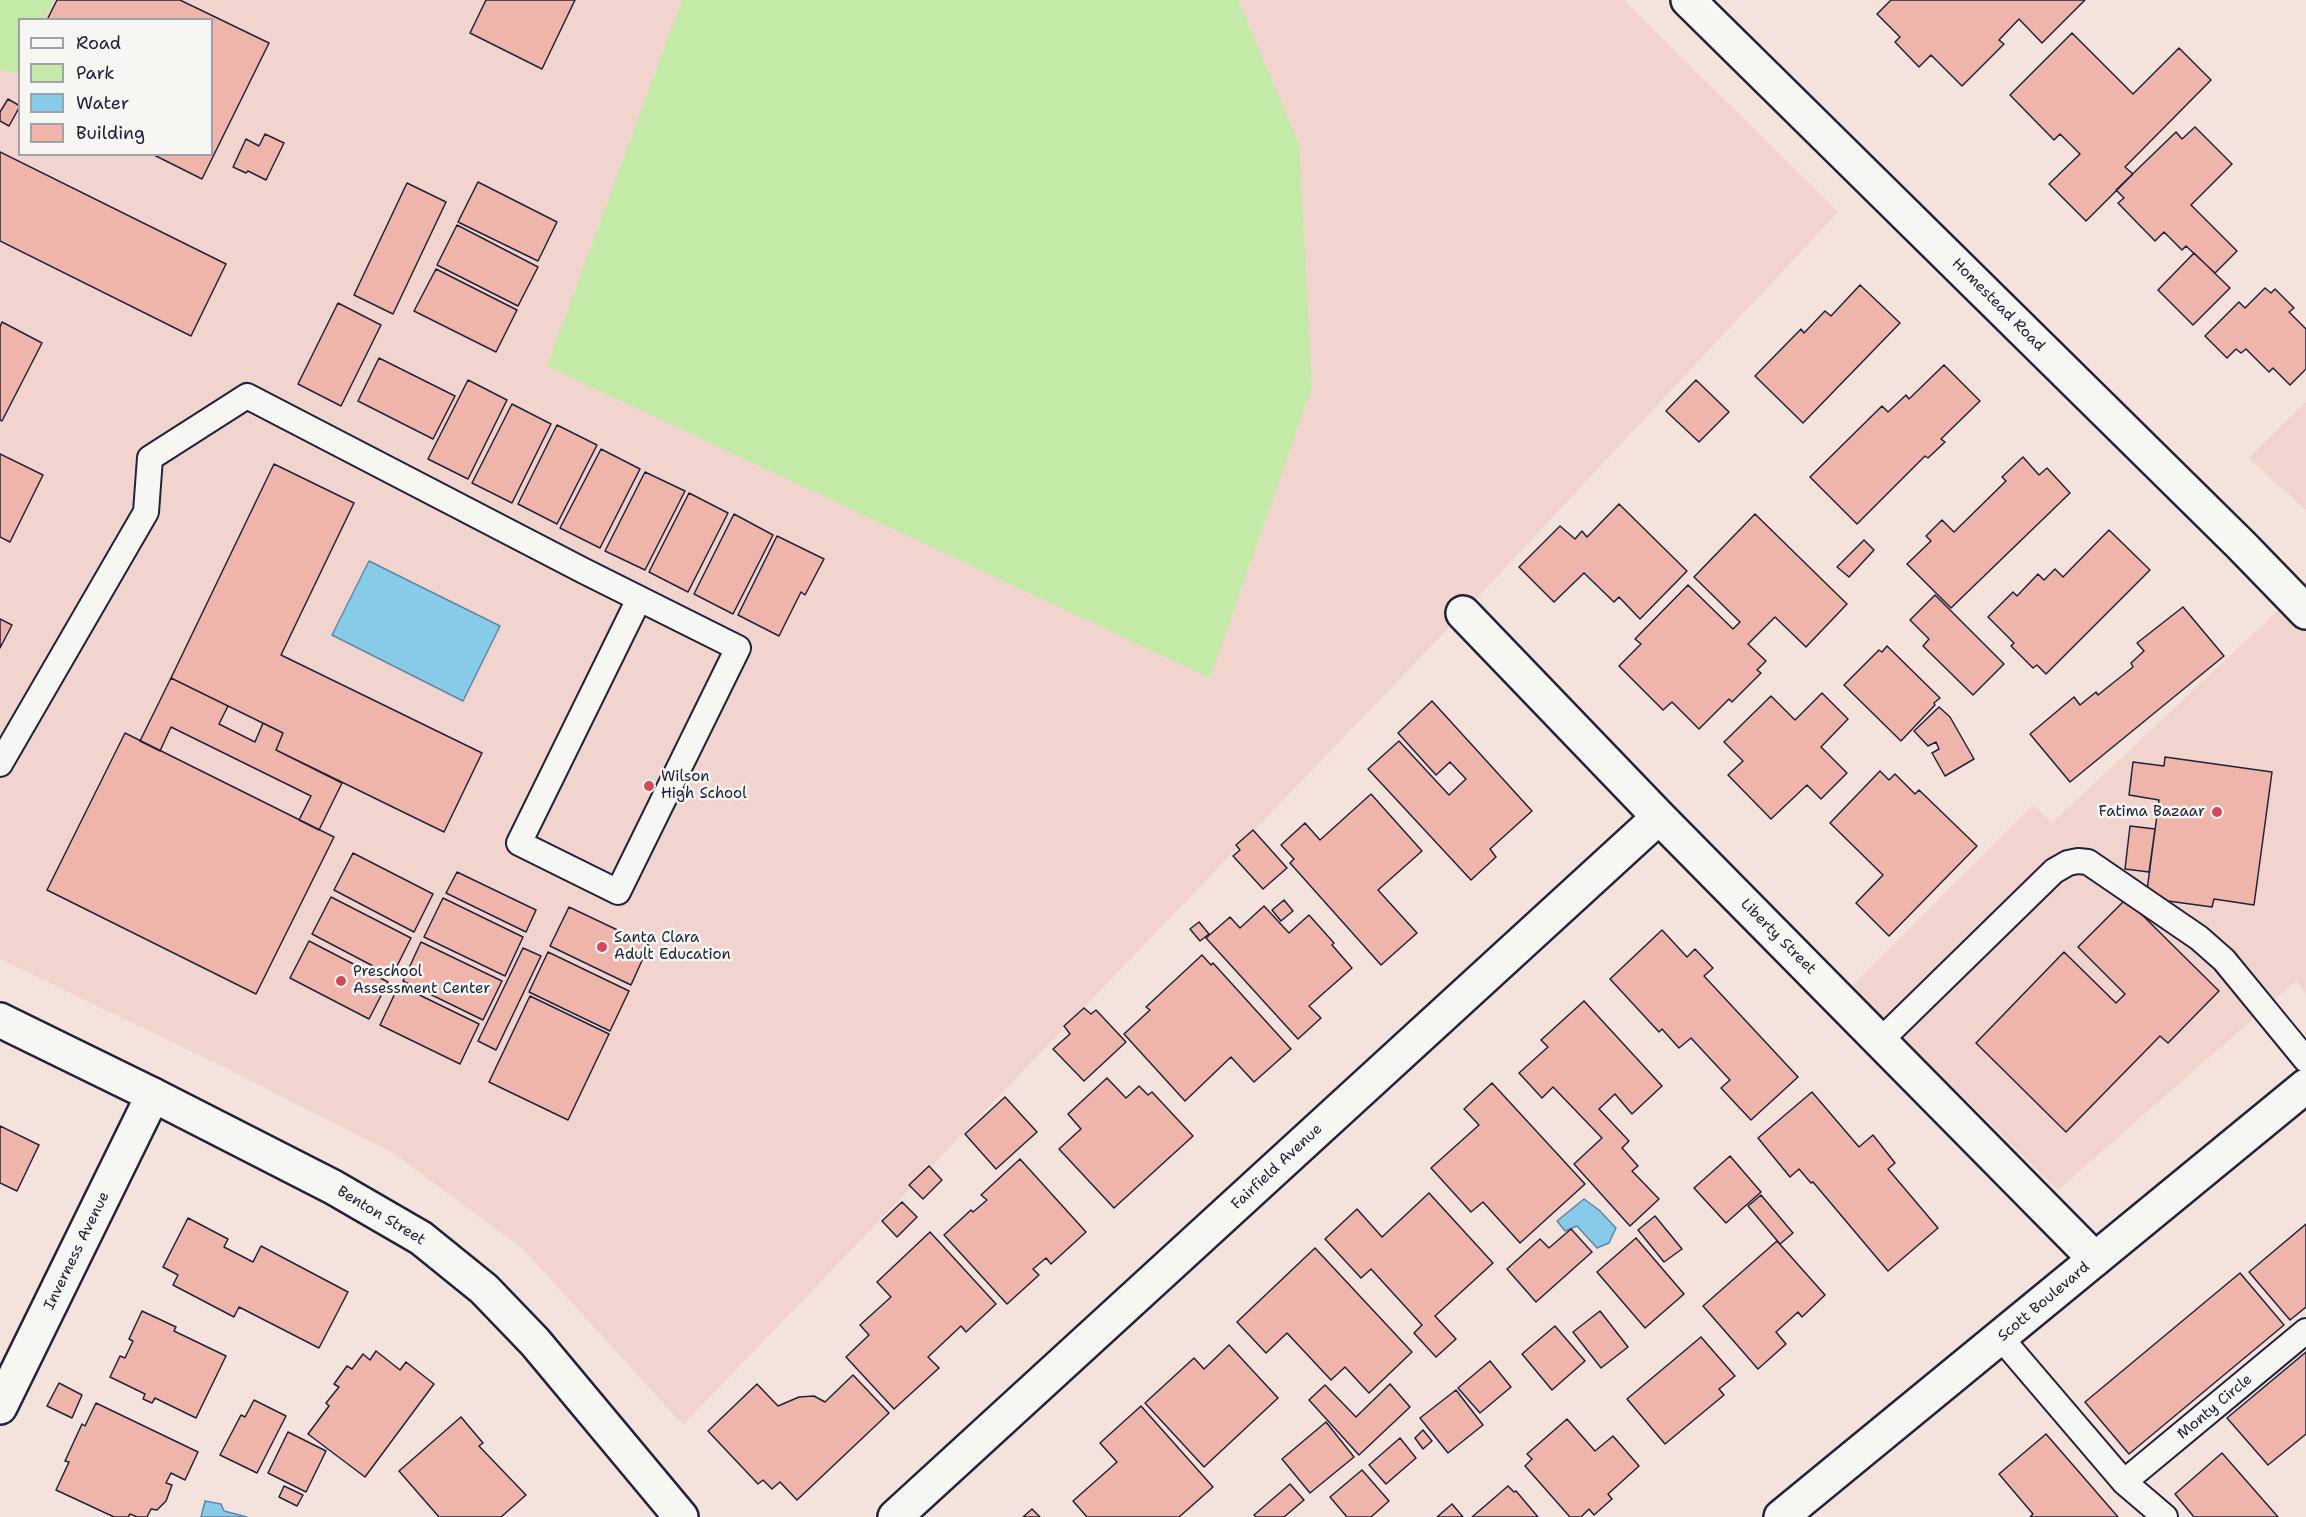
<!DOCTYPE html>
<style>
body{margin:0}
#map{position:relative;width:2306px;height:1517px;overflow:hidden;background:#f4e2dd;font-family:"Shantell Sans",sans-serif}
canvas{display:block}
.legend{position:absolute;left:18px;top:18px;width:195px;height:138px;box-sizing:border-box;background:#f6f6f2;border:2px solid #a1a1a9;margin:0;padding:8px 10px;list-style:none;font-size:18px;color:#22223b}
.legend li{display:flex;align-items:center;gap:12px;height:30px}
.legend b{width:30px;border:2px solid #a1a1a9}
</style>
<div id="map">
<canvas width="2306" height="1517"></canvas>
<ul class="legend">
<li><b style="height:8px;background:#f6f6f2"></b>Road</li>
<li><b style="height:16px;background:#c3eba7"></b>Park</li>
<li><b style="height:16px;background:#87cbe8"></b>Water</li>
<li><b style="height:16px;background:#efb5ab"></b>Building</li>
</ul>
</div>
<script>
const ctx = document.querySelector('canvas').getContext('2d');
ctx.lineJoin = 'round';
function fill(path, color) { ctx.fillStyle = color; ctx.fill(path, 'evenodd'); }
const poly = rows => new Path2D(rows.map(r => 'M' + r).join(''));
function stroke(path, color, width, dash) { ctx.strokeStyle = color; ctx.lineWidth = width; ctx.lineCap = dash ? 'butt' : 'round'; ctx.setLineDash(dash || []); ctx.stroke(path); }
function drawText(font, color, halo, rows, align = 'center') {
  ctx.font = font + ' "Shantell Sans",sans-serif'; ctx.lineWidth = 5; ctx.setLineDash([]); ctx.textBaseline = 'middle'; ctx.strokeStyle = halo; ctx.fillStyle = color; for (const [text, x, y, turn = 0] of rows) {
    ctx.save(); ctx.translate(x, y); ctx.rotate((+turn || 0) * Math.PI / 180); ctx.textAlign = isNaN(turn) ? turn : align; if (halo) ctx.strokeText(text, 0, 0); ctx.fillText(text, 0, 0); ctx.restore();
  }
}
fill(poly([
 [0,0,1624,0,1838,212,1463,613,683,1425,523,1249,393,1153,226,1068,0,959],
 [20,20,212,20,212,154,20,154],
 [2306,402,2306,510,2248,458],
 [2306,581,2306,993,2296,981,2058,1190,1851,987,2033,805,2052,823,2270,618]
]), '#f2d4ce');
fill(poly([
 [0,0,54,0,44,19,20,20,19,70,12,73,0,68],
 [682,0,1238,0,1299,144,1312,387,1210,678,547,366]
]), '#c3eba7');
const water = poly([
 [369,561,500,626,463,701,332,635,369,561],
 [1584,1199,1599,1210,1616,1228,1609,1243,1597,1248,1577,1226,1565,1231,1557,1221,1584,1199],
 [205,1501,221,1504,224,1511,247,1517,201,1517,205,1501]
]);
fill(water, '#87cbe8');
stroke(water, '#5f87a3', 1.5);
const building = poly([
 [57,0,180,0,269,43,202,179,152,154,212,154,212,20,47,20,57,0],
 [486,0,575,0,542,69,470,33,486,0],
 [1891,0,2085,0,2042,43,2019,19,1999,40,2004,44,1962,86,1931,55,1919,67,1895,42,1900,37,1877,14,1891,0],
 [2072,33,2133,94,2179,48,2211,80,2125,167,2133,174,2086,221,2049,184,2080,154,2060,134,2054,140,2010,95,2072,33],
 [8,99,20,106,9,126,0,121,0,112,8,99],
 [2195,127,2232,164,2191,205,2237,251,2215,273,2186,246,2182,250,2164,232,2155,241,2118,203,2124,198,2116,190,2176,132,2182,139,2195,127],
 [265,134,284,143,266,180,248,171,246,173,233,167,246,139,259,146,265,134],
 [0,152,226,264,191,336,0,241,0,152],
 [478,182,557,222,538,261,458,222,478,182],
 [407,183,446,202,393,314,354,295,407,183],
 [457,225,538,267,518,306,437,265,457,225],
 [2194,253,2230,288,2193,325,2158,290,2194,253],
 [436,269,517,310,496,352,414,311,436,269],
 [1860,285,1900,323,1803,423,1755,376,1801,329,1804,333,1825,311,1831,316,1860,285],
 [2265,288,2271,293,2275,289,2294,308,2289,312,2306,329,2306,369,2290,385,2273,368,2269,372,2246,349,2241,353,2236,349,2227,358,2205,336,2239,302,2245,308,2265,288],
 [338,303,381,325,341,406,298,384,338,303],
 [2,322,42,343,2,421,0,420,0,327,2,322],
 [379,358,455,396,433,439,358,401,379,358],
 [1944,365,1980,401,1941,439,1945,442,1928,458,1925,456,1857,524,1810,477,1882,406,1888,412,1906,395,1909,399,1944,365],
 [468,380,507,400,468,479,428,459,468,380],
 [1696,380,1729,412,1699,442,1666,411,1696,380],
 [512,404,551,424,512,503,472,483,512,404],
 [557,425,597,445,557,524,518,504,557,425],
 [601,449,640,469,600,548,560,528,601,449],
 [0,454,43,475,10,542,0,537,0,454],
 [2023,457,2039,475,2047,468,2070,493,1951,608,1907,564,1931,541,1926,536,1942,520,1954,532,2006,481,2002,477,2023,457],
 [274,464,354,503,281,655,482,753,444,832,276,750,283,733,171,678,274,464],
 [645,472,685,491,645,570,605,551,645,472],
 [689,493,728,513,688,592,649,572,689,493],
 [1619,504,1687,571,1640,619,1619,597,1614,602,1584,573,1554,602,1519,567,1560,526,1575,539,1582,531,1587,537,1619,504],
 [734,514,773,535,733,614,694,594,734,514],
 [1755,514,1847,604,1806,647,1775,617,1748,644,1766,661,1757,670,1761,673,1732,702,1729,699,1699,729,1672,702,1663,710,1619,666,1641,644,1635,639,1688,585,1733,629,1740,622,1694,577,1755,514],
 [2109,530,2150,570,2046,674,2037,665,2033,668,2011,646,2014,643,1988,617,2013,592,2017,596,2038,574,2044,580,2055,569,2063,577,2109,530],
 [777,536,824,559,805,595,801,592,779,636,738,615,777,536],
 [1864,540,1874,550,1849,577,1837,567,1864,540],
 [1935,595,2004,664,1973,695,1923,646,1929,639,1910,620,1935,595],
 [2183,607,2224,656,2070,782,2030,734,2074,697,2080,705,2096,692,2098,695,2133,667,2131,663,2144,651,2137,643,2183,607],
 [0,619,12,625,0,648,0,619],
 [1887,646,1940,698,1934,703,1935,705,1901,741,1844,685,1879,650,1882,652,1887,646],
 [171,678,228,706,219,724,255,742,263,723,283,733,276,750,342,783,319,830,299,820,311,796,171,727,160,751,140,741,171,678],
 [1822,693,1848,719,1821,747,1847,773,1821,799,1807,785,1771,819,1728,775,1743,761,1724,742,1771,696,1795,720,1822,693],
 [1432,701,1532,811,1490,849,1496,857,1471,880,1368,769,1399,741,1449,795,1466,779,1450,762,1436,775,1398,733,1432,701],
 [1939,707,1950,717,1974,759,1945,776,1932,753,1939,749,1936,742,1928,746,1914,731,1939,707],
 [125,733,334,837,256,994,47,890,125,733],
 [2165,757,2272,772,2254,905,2214,899,2212,907,2146,898,2159,800,2129,795,2133,762,2164,766,2165,757],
 [1880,771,1889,780,1895,774,1915,794,1919,790,1977,846,1889,936,1856,903,1883,875,1830,823,1880,771],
 [1371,794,1422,851,1378,890,1417,933,1381,965,1290,863,1294,859,1281,845,1305,823,1320,840,1371,794],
 [2130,826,2155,829,2149,872,2125,869,2130,826],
 [1253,830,1287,868,1263,889,1233,856,1240,850,1236,845,1253,830],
 [353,853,433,894,414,932,334,890,353,853],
 [457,872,536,910,526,932,446,893,457,872],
 [331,897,411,938,392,976,312,934,331,897],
 [443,898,523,937,505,976,424,937,443,898],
 [2126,899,2219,991,2168,1043,2160,1036,2066,1132,1976,1043,2064,952,2116,1003,2125,994,2078,947,2126,899],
 [1284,900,1293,911,1281,921,1272,910,1284,900],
 [1264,906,1289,933,1309,915,1334,943,1332,945,1352,968,1309,1006,1321,1018,1298,1039,1206,938,1230,917,1240,928,1264,906],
 [569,907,649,945,631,985,550,946,569,907],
 [1199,922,1209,934,1200,941,1190,929,1199,922],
 [1662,930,1687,957,1695,949,1713,968,1704,976,1798,1077,1751,1120,1721,1088,1730,1080,1691,1038,1679,1048,1662,1029,1659,1032,1610,979,1662,930],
 [309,941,388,982,369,1019,290,978,309,941],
 [421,942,502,981,483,1020,403,981,421,942],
 [523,948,541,956,496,1050,478,1041,523,948],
 [548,952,629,991,610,1031,529,992,548,952],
 [1202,955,1211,965,1213,963,1291,1049,1254,1082,1231,1057,1185,1101,1124,1034,1150,1010,1146,1007,1202,955],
 [399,985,479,1024,460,1064,380,1025,399,985],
 [530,996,609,1034,568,1120,489,1082,530,996],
 [1584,1001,1662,1086,1632,1114,1615,1094,1599,1109,1629,1141,1622,1148,1638,1166,1632,1171,1659,1199,1630,1226,1574,1164,1602,1138,1553,1087,1542,1098,1519,1073,1548,1047,1541,1040,1584,1001],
 [1084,1008,1091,1014,1096,1010,1126,1042,1084,1081,1053,1049,1070,1034,1064,1026,1084,1008],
 [1107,1078,1126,1098,1139,1086,1148,1095,1152,1092,1193,1136,1114,1208,1059,1149,1081,1129,1068,1114,1107,1078],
 [1492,1083,1585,1184,1520,1243,1483,1202,1471,1212,1431,1168,1479,1125,1464,1109,1492,1083],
 [1812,1092,1859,1147,1873,1135,1895,1163,1888,1169,1938,1228,1888,1271,1813,1182,1811,1183,1799,1169,1790,1177,1758,1138,1812,1092],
 [1005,1097,1037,1132,996,1169,965,1134,1005,1097],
 [0,1126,39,1145,17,1191,0,1183,0,1126],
 [1730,1156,1761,1192,1726,1223,1694,1188,1730,1156],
 [1020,1159,1086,1232,1051,1264,1046,1258,1033,1269,1039,1275,1007,1304,944,1235,971,1210,973,1212,987,1200,981,1195,1020,1159],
 [929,1166,942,1180,923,1199,909,1185,929,1166],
 [1429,1193,1493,1263,1435,1316,1456,1339,1436,1357,1414,1333,1422,1325,1371,1269,1361,1278,1325,1239,1357,1209,1382,1237,1429,1193],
 [1761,1195,1793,1233,1780,1244,1748,1206,1761,1195],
 [902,1202,917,1217,897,1237,882,1221,902,1202],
 [1655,1216,1682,1249,1664,1262,1638,1230,1655,1216],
 [188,1218,228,1239,224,1247,253,1262,261,1246,348,1292,319,1348,239,1307,234,1317,173,1285,178,1275,163,1267,188,1218],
 [2306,1224,2306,1307,2290,1320,2249,1272,2306,1224],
 [1571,1229,1592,1252,1536,1302,1507,1269,1540,1239,1549,1248,1571,1229],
 [930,1232,996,1304,966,1332,961,1326,928,1357,939,1368,894,1409,846,1357,869,1335,860,1325,891,1297,877,1282,930,1232],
 [1636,1238,1684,1294,1645,1328,1597,1272,1636,1238],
 [1777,1241,1825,1295,1802,1317,1798,1312,1776,1332,1786,1344,1758,1369,1703,1306,1777,1241],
 [1315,1248,1412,1352,1369,1393,1345,1367,1331,1380,1287,1333,1266,1353,1237,1322,1315,1248],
 [2240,1273,2284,1325,2129,1454,2085,1402,2240,1273],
 [142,1311,176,1327,174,1331,226,1356,196,1418,155,1398,152,1403,143,1399,145,1394,110,1377,120,1356,125,1358,133,1341,129,1339,142,1311],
 [1600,1311,1628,1347,1601,1368,1573,1332,1600,1311],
 [1555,1326,1585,1361,1552,1390,1522,1354,1555,1326],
 [1701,1337,1735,1376,1719,1389,1724,1395,1665,1444,1627,1399,1701,1337],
 [1229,1345,1278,1398,1204,1467,1145,1403,1194,1358,1204,1369,1229,1345],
 [376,1351,400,1370,406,1362,434,1384,365,1477,308,1434,329,1406,326,1403,339,1387,334,1384,347,1366,352,1369,363,1354,370,1360,376,1351],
 [2306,1352,2306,1434,2268,1465,2227,1418,2306,1352],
 [1490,1361,1511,1387,1480,1413,1458,1388,1490,1361],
 [853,1375,889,1413,797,1500,780,1482,772,1489,763,1480,758,1484,708,1431,757,1384,778,1406,799,1397,814,1396,825,1402,853,1375],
 [59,1383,82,1395,72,1418,47,1406,59,1383],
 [1390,1384,1410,1407,1359,1455,1309,1400,1325,1385,1356,1417,1390,1384],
 [1456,1390,1483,1425,1448,1453,1420,1418,1456,1390],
 [254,1400,286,1416,257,1473,220,1455,241,1415,245,1417,254,1400],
 [96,1403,198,1452,185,1480,171,1473,166,1483,172,1485,166,1501,157,1510,151,1509,147,1517,137,1517,130,1514,128,1517,114,1517,56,1490,69,1462,65,1461,82,1424,85,1426,96,1403],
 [1141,1406,1213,1487,1179,1517,1087,1517,1073,1501,1117,1462,1100,1443,1141,1406],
 [461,1417,483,1443,479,1446,526,1495,501,1517,439,1517,399,1471,461,1417],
 [1567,1419,1595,1451,1613,1436,1639,1466,1608,1494,1612,1499,1594,1515,1589,1509,1581,1517,1570,1517,1525,1466,1532,1459,1527,1454,1567,1419],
 [1326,1422,1354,1457,1310,1493,1282,1459,1326,1422],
 [1423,1430,1432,1441,1423,1449,1415,1438,1423,1430],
 [288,1432,326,1451,306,1492,268,1473,288,1432],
 [2046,1434,2118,1517,2030,1517,2033,1514,1999,1474,2046,1434],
 [1400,1438,1416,1458,1386,1484,1369,1465,1400,1438],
 [2222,1453,2278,1517,2194,1517,2175,1494,2222,1453],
 [1362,1470,1389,1501,1371,1517,1347,1517,1330,1497,1362,1470],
 [1290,1484,1304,1500,1284,1517,1256,1517,1254,1515,1290,1484],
 [284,1486,303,1495,297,1506,279,1497,284,1486],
 [1508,1486,1514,1492,1516,1491,1538,1517,1472,1517,1508,1486],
 [1452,1504,1463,1517,1437,1517,1452,1504],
 [1032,1509,1040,1517,1023,1517,1032,1509]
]);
fill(building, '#efb5ab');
stroke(building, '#22223b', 1.5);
const lane = poly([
 [0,764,146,512,150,458,247,396,584,571,738,648,618,892,519,843,639,599],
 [1880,1041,2054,871,2068,863,2078,861,2088,862,2199,938,2224,960,2306,1060],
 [2001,1338,2124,1482],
 [2165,1517,2124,1482,2306,1331]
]);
const street = poly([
 [1463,613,1659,817,2095,1259],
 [0,1407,153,1095],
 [895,1517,1659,817]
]);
const secondary = poly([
 [1688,0,2241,545,2306,612],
 [0,1020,153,1095,333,1187,421,1238,484,1289,535,1342,681,1517],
 [1781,1517,2306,1086]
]);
stroke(lane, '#22223b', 28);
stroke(street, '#22223b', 38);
stroke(secondary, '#22223b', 38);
stroke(lane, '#f6f6f2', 24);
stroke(street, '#f6f6f2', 33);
stroke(secondary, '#f6f6f2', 33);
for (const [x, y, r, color] of [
 [649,786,6,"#d1495b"],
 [2217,812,6,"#d1495b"],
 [602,947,6,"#d1495b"],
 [341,981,6,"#d1495b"]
]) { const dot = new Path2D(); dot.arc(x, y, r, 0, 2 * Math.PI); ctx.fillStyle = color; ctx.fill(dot); stroke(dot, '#f6f6f2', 2); }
drawText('15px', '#22223b', '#f6f6f2', [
 ["Homestead Road",1998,305,45],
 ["Liberty Street",1778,937,45],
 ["Fairfield Avenue",1277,1167,-43],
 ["Benton Street",381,1216,31],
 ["Inverness Avenue",77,1251,-64],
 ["Scott Boulevard",2044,1302,-40],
 ["Monty Circle",2215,1407,-40]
]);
drawText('15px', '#22223b', '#f6f6f2', [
 ["Wilson",661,777],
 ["High School",661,794],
 ["Fatima Bazaar",2205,812,"right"],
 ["Santa Clara",614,938],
 ["Adult Education",614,955],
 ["Preschool",353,972],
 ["Assessment Center",353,989]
], 'left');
</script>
